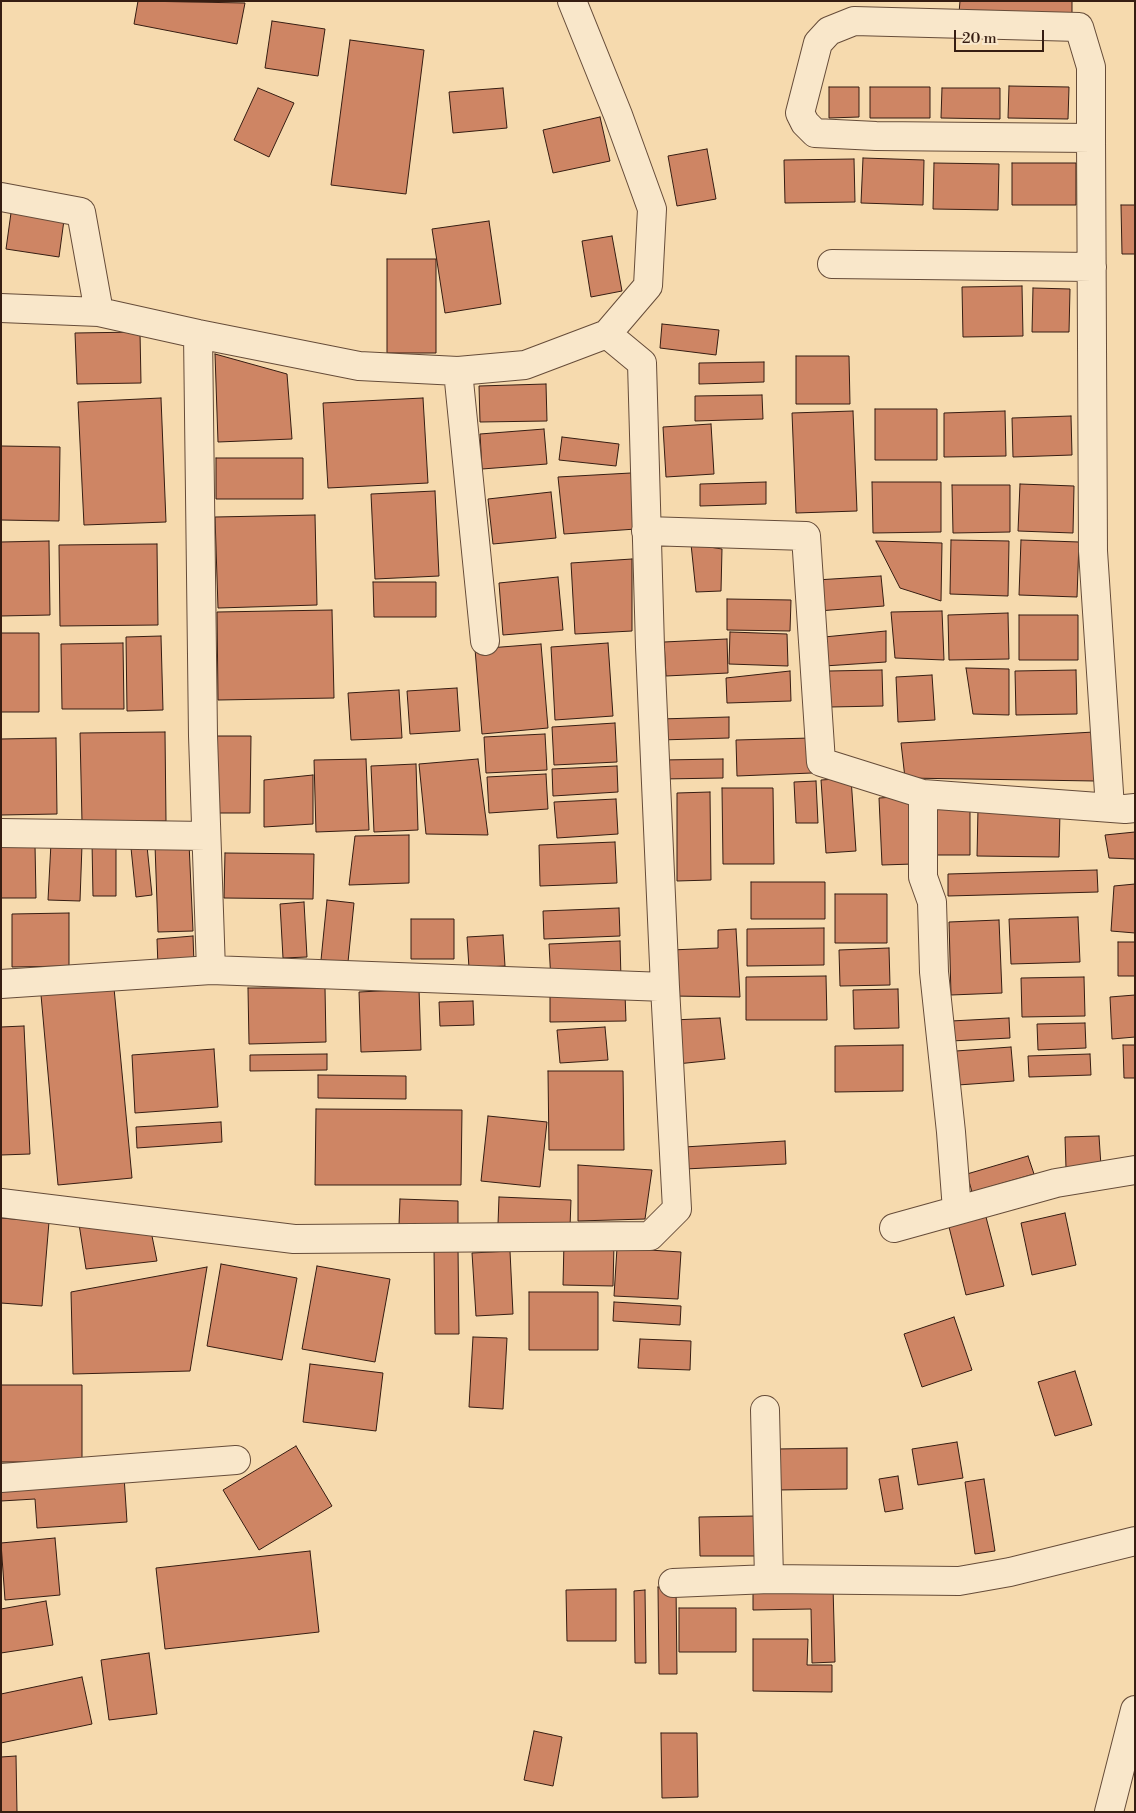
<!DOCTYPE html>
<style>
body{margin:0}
#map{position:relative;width:1136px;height:1813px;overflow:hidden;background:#f6daae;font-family:"Libre Bodoni",serif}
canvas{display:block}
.frame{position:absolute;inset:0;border:2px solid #361d12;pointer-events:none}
.scale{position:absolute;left:954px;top:30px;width:90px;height:22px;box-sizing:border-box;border:2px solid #361d12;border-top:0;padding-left:6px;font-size:15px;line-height:18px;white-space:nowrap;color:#361d12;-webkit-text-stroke:4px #f9e7ca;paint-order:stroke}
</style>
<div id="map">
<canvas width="1136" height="1813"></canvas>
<div class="frame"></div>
<div class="scale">20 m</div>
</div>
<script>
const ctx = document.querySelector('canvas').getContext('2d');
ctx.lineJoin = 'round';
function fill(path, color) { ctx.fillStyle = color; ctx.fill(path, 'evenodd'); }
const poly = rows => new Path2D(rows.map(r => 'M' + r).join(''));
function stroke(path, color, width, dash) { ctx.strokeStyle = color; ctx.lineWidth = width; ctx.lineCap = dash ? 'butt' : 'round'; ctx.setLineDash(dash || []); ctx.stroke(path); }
const building = poly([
 [138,1,245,3,237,44,134,24,138,1],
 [960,1,1072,1,1072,17,959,13,960,1],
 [272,21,325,29,318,76,265,68,272,21],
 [350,40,424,50,406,194,331,185,350,40],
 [1009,86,1069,87,1068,119,1008,118,1009,86],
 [829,87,859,87,859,117,829,118,829,87],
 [870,87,930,87,930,118,870,118,870,87],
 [258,88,294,103,269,157,234,140,258,88],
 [503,88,507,128,453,133,449,92,503,88],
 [942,88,1000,88,1000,119,941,118,942,88],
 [600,117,610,161,553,173,543,130,600,117],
 [707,149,716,199,677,206,668,156,707,149],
 [863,158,924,160,923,205,861,203,863,158],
 [854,159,855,202,785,203,784,160,854,159],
 [934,163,999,164,998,210,933,209,934,163],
 [1012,163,1076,163,1076,205,1012,205,1012,163],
 [1121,205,1135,205,1135,254,1122,254,1121,205],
 [11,213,64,220,59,257,6,249,11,213],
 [489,221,501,304,445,313,432,229,489,221],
 [612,236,622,291,591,297,582,241,612,236],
 [387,259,436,259,436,353,387,353,387,259],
 [1022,286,1023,336,963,337,962,287,1022,286],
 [1033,288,1070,289,1069,332,1032,332,1033,288],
 [662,324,719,330,716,355,660,348,662,324],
 [140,332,141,383,77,384,75,333,140,332],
 [215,354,287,374,292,439,218,442,215,354],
 [796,356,849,356,850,404,796,404,796,356],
 [764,362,764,382,699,384,699,363,764,362],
 [546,384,547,421,480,422,479,386,546,384],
 [762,395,763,419,695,421,695,396,762,395],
 [161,398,166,522,84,525,78,402,161,398],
 [423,398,428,483,328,488,323,403,423,398],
 [875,409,937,409,937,460,875,460,875,409],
 [853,411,857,511,796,513,792,413,853,411],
 [1005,411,1006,456,944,457,944,413,1005,411],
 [1071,416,1072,455,1013,457,1012,418,1071,416],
 [711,424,714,474,666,477,663,427,711,424],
 [544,429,547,464,482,469,480,434,544,429],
 [562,437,619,444,616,466,559,460,562,437],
 [1,446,60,447,59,521,1,520,1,446],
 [216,458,303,458,303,499,216,499,216,458],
 [631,473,636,529,564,534,558,477,631,473],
 [766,482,766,504,700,506,700,484,766,482],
 [872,482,941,482,941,532,873,533,872,482],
 [1020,484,1074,486,1073,533,1018,531,1020,484],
 [952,485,1010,485,1010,532,953,533,952,485],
 [435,491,439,576,375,579,371,494,435,491],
 [551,492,556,538,493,544,488,499,551,492],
 [315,515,317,605,218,608,215,517,315,515],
 [951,540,1009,541,1008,596,950,594,951,540],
 [1021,540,1079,542,1077,597,1019,595,1021,540],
 [49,541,50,615,1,616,1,542,49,541],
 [876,541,942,543,941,601,900,588,876,541],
 [157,544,158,625,60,626,59,545,157,544],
 [691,544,722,549,721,591,696,592,691,544],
 [632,559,632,631,575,634,571,563,632,559],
 [881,576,884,606,818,611,816,580,881,576],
 [558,577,563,630,503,635,499,583,558,577],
 [373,582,436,582,436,617,374,617,373,582],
 [727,599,791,600,790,631,727,630,727,599],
 [332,610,334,698,218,700,217,612,332,610],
 [942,611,944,660,895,658,891,612,942,611],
 [1008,613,1009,659,949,660,948,615,1008,613],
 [1019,615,1078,615,1078,660,1019,660,1019,615],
 [886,631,886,662,824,666,824,637,886,631],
 [730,632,787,634,788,666,729,664,730,632],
 [1,633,39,633,39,712,1,712,1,633],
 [161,636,163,710,127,711,126,637,161,636],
 [727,639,728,673,666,676,664,642,727,639],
 [123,643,124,709,62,709,61,644,123,643],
 [608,643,613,716,555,720,551,647,608,643],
 [541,644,548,728,482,734,475,649,541,644],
 [966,668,1009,669,1009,715,973,714,966,668],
 [882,670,883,706,830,707,829,671,882,670],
 [1076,670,1077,714,1016,715,1015,671,1076,670],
 [790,671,791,701,727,703,726,678,790,671],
 [932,675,935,720,898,722,896,677,932,675],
 [457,688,460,731,410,734,407,691,457,688],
 [399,690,402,738,351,740,348,693,399,690],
 [729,717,729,738,660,740,660,719,729,717],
 [615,723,617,762,554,765,552,727,615,723],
 [165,732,166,821,82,822,80,733,165,732],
 [1094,732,1095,781,905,778,901,743,1094,732],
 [545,734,547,770,486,773,484,737,545,734],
 [217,736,251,736,250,813,216,813,217,736],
 [56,738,57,814,1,815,1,739,56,738],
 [811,738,812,773,737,776,736,740,811,738],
 [366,759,369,830,316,832,314,760,366,759],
 [478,759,488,835,426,834,419,764,478,759],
 [723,759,723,778,662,779,662,760,723,759],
 [416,764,418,830,374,832,371,766,416,764],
 [617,766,618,792,553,796,552,769,617,766],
 [546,774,548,809,489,813,487,777,546,774],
 [313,775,313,824,264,827,264,780,313,775],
 [851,778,856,851,826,853,821,780,851,778],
 [816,781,818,823,796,823,794,782,816,781],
 [722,788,773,788,774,864,723,864,722,788],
 [710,792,711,880,677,881,677,793,710,792],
 [910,796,913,864,882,865,879,798,910,796],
 [616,799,618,834,557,838,554,802,616,799],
 [933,803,970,803,970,855,933,855,933,803],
 [978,809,1060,811,1059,857,977,856,978,809],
 [1135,832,1135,859,1109,858,1105,835,1135,832],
 [409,835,409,883,349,885,355,836,409,835],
 [92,842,116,842,116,896,93,896,92,842],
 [615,842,617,883,540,886,539,845,615,842],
 [51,843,82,845,80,901,48,900,51,843],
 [189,843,193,931,158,932,155,845,189,843],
 [35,845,36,898,1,898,1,846,35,845],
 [147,846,152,895,136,897,131,848,147,846],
 [225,853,314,854,313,899,224,898,225,853],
 [1097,870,1098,892,948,896,948,874,1097,870],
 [751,882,825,882,825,919,751,919,751,882],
 [1135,884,1135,933,1111,931,1114,886,1135,884],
 [835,894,887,894,887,943,835,943,835,894],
 [327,900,354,903,348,962,321,960,327,900],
 [304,902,307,957,283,958,280,904,304,902],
 [619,908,620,936,544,939,543,911,619,908],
 [69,913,69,966,12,967,12,914,69,913],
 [1078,917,1080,962,1011,964,1009,919,1078,917],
 [411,919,454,919,454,959,411,959,411,919],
 [999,920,1002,993,951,995,949,922,999,920],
 [824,928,824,965,747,966,747,929,824,928],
 [736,929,740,997,672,996,671,950,718,948,718,930,736,929],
 [503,935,505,966,469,968,467,937,503,935],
 [193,936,194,964,158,967,157,939,193,936],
 [620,941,621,979,551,982,549,944,620,941],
 [1118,942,1135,942,1135,976,1118,976,1118,942],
 [889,948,890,985,840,986,839,950,889,948],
 [826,976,827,1020,746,1020,746,977,826,976],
 [1084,977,1085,1016,1022,1017,1021,978,1084,977],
 [114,988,132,1178,58,1185,41,995,114,988],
 [248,988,325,988,326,1042,249,1044,248,988],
 [419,989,421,1050,361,1052,359,992,419,989],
 [898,989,899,1028,854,1029,853,990,898,989],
 [625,994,626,1021,550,1022,550,995,625,994],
 [1135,995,1135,1037,1112,1039,1110,997,1135,995],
 [473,1001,474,1025,440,1026,439,1002,473,1001],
 [720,1018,725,1059,677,1064,672,1020,720,1018],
 [1009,1018,1010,1038,951,1041,951,1021,1009,1018],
 [1085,1023,1086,1048,1038,1050,1037,1024,1085,1023],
 [24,1026,30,1154,1,1155,1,1027,24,1026],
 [605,1027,608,1060,560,1063,557,1030,605,1027],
 [903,1045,903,1091,835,1092,835,1046,903,1045],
 [1123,1045,1135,1045,1135,1078,1124,1078,1123,1045],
 [1011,1047,1014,1081,958,1085,956,1051,1011,1047],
 [214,1049,218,1107,135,1113,132,1055,214,1049],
 [327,1054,327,1070,250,1071,250,1055,327,1054],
 [1090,1054,1091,1075,1029,1077,1028,1056,1090,1054],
 [548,1071,623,1071,624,1150,549,1150,548,1071],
 [318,1075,406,1076,406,1099,318,1098,318,1075],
 [316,1109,462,1110,461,1185,315,1185,316,1109],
 [488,1116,547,1122,540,1187,481,1181,488,1116],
 [221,1122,222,1142,137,1148,136,1127,221,1122],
 [1099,1136,1101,1166,1066,1168,1065,1137,1099,1136],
 [785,1141,786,1164,685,1169,684,1147,785,1141],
 [1028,1156,1034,1174,972,1192,967,1174,1028,1156],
 [578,1165,652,1170,645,1219,578,1221,578,1165],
 [499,1197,571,1200,570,1227,498,1224,499,1197],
 [400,1199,458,1201,458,1227,399,1225,400,1199],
 [1065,1213,1076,1265,1032,1275,1021,1223,1065,1213],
 [986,1217,1004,1286,966,1295,949,1227,986,1217],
 [1,1218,49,1222,42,1306,1,1303,1,1218],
 [79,1224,150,1226,157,1261,86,1269,79,1224],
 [564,1242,614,1244,613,1286,563,1285,564,1242],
 [434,1248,458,1248,459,1334,435,1334,434,1248],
 [617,1248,681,1252,678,1299,614,1296,617,1248],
 [510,1251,513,1314,476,1316,472,1253,510,1251],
 [221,1264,297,1278,282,1360,207,1346,221,1264],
 [317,1266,390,1279,375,1362,302,1349,317,1266],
 [207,1267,190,1371,73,1374,71,1292,207,1267],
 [529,1292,598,1292,598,1350,529,1350,529,1292],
 [614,1302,681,1306,680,1325,613,1321,614,1302],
 [954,1317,972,1370,922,1387,904,1334,954,1317],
 [473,1337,507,1338,503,1409,469,1407,473,1337],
 [640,1339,691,1341,690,1370,638,1368,640,1339],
 [310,1364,383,1373,376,1431,303,1422,310,1364],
 [1075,1371,1092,1425,1055,1436,1038,1382,1075,1371],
 [1,1385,82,1385,82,1462,1,1462,1,1385],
 [957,1442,963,1478,918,1485,912,1449,957,1442],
 [296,1446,332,1506,259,1550,223,1490,296,1446],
 [847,1448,847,1489,777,1490,776,1449,847,1448],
 [124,1476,127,1522,37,1528,35,1499,1,1501,1,1485,124,1476],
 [898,1476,903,1509,885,1512,879,1479,898,1476],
 [984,1479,995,1551,975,1554,965,1482,984,1479],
 [756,1516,756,1556,700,1556,699,1517,756,1516],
 [55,1538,60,1595,5,1600,1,1543,55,1538],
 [310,1551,319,1632,165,1649,156,1568,310,1551],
 [833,1586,835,1662,812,1663,811,1609,753,1610,753,1587,833,1586],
 [658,1587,676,1587,677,1674,659,1674,658,1587],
 [616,1589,616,1641,567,1641,566,1590,616,1589],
 [645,1590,646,1663,635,1663,634,1591,645,1590],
 [46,1601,53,1645,1,1653,1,1609,46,1601],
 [679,1608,736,1608,736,1652,679,1652,679,1608],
 [753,1639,808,1639,807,1665,832,1665,832,1692,753,1691,753,1639],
 [149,1653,157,1714,109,1720,101,1660,149,1653],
 [82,1677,92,1724,1,1743,1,1694,82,1677],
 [534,1731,562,1737,553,1786,524,1780,534,1731],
 [661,1733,697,1733,698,1797,662,1798,661,1733],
 [16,1756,17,1812,1,1812,1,1757,16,1756]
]);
fill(building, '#ce8564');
stroke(building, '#361d12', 1);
const minor = poly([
 [1091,138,876,136,815,133,805,123,800,113,818,43,829,31,854,21,1079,27,1091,67,1091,138,1093,551,1110,808],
 [1,197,81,212,99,312],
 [832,264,1092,267],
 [1,308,99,312,198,334,359,366,458,371,525,365,607,334,648,286,652,209,618,115,572,1],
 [198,334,203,736,211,970],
 [458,371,485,641],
 [646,531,806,536,821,762,923,794,1125,809,1135,808],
 [923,794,923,877,932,902,934,972,951,1132,957,1210],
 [1,833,206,836],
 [1,984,211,970,665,987],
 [1,1203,294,1239,650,1236,677,1209,665,987,650,647,642,363,607,334],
 [894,1228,1056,1183,1135,1170],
 [765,1410,769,1579],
 [1,1478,236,1460],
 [673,1583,769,1579,959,1581,1010,1572,1135,1541],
 [1109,1812,1135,1710]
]);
stroke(minor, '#664c39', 30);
stroke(minor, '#f9e7ca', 28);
</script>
